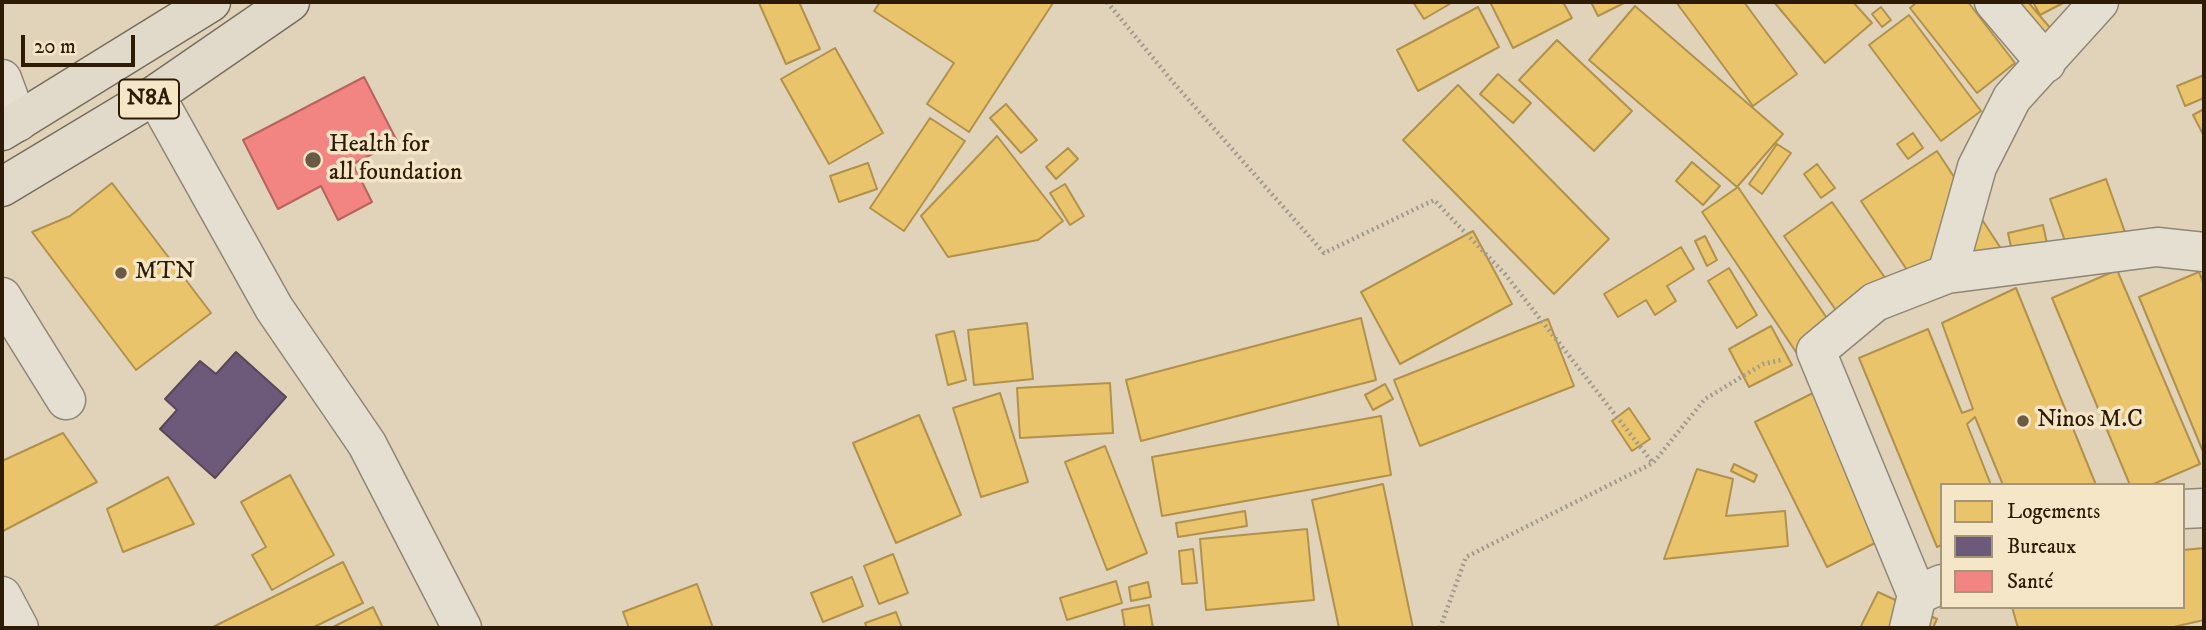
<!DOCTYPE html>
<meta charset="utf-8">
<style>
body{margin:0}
#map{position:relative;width:2206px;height:630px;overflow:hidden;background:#e0d3b9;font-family:"IM FELL DW Pica",serif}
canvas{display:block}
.frame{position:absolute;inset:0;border:4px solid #2d1b05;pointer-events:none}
.legend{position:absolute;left:1940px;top:483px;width:245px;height:126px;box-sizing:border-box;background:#f5e6c7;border:2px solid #a59579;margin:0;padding:9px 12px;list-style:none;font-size:21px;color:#2d1b05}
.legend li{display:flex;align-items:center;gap:14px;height:35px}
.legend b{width:35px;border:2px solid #a59579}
.scale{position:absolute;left:21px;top:35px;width:114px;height:32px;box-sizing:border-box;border:4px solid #2d1b05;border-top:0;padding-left:9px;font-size:21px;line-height:24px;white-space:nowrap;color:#2d1b05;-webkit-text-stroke:5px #f5e6c7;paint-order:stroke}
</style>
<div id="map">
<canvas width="2206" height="630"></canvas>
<div class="frame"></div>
<ul class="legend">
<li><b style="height:19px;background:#e9c46a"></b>Logements</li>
<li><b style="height:19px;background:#6d597a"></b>Bureaux</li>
<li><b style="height:19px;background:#f28482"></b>Santé</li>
</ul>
<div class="scale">20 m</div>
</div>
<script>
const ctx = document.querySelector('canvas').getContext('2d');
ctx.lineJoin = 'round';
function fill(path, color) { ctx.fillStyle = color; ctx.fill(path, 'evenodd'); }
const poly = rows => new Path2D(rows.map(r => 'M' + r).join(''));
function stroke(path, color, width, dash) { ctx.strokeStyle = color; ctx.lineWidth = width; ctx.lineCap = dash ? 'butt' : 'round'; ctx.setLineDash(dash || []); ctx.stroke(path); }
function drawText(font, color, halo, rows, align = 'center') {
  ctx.font = font + ' "IM FELL DW Pica",serif'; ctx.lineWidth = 7; ctx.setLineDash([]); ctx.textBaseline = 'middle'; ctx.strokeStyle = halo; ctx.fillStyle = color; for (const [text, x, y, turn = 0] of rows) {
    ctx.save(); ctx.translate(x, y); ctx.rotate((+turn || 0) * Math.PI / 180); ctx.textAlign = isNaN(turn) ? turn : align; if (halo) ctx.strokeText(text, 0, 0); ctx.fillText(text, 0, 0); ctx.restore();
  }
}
const homes = poly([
 [762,2,799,2,820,49,786,64,759,3,762,2],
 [880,2,1051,2,1053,3,969,132,927,104,954,63,874,11,880,2],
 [1413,2,1453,2,1424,19,1413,2],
 [1490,2,1563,2,1572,18,1513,48,1490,2],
 [1591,2,1626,2,1598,16,1591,2],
 [1676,2,1744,2,1797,74,1753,106,1676,2],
 [1774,2,1853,2,1872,23,1825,63,1774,2],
 [1917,2,1968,2,2015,63,1977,93,1910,8,1917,2],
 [1990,2,2028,2,2052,30,2029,49,1990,2],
 [2033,2,2065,2,2040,15,2033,2],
 [1635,6,1783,134,1737,187,1589,60,1635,6],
 [1478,7,1499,47,1418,91,1397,50,1478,7],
 [1881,7,1891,20,1882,27,1872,14,1881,7],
 [1909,15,1981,111,1941,141,1869,45,1909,15],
 [1557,40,1632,111,1594,151,1519,80,1557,40],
 [835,48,883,133,829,164,781,79,835,48],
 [1498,74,1531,103,1513,123,1480,94,1498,74],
 [2204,75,2204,98,2185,106,2177,86,2204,75],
 [1458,85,1609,239,1554,294,1403,140,1458,85],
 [1006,104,1037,140,1021,153,990,118,1006,104],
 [2204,109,2204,136,2193,115,2204,109],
 [930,118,965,141,904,231,870,208,930,118],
 [1913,133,1923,148,1908,159,1897,144,1913,133],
 [997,136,1063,221,1038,240,948,257,921,216,997,136],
 [1777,144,1791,153,1762,194,1749,184,1777,144],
 [1068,148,1078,159,1056,179,1046,167,1068,148],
 [1937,151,2000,247,1925,297,1861,201,1937,151],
 [1692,162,1720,186,1703,205,1676,181,1692,162],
 [868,163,877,189,839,202,830,176,868,163],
 [1817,164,1835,188,1821,198,1804,174,1817,164],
 [2106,179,2131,249,2075,269,2050,199,2106,179],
 [112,183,211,313,136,370,32,232,70,216,112,183],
 [1065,184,1084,216,1070,225,1050,193,1065,184],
 [1738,187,1835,330,1798,355,1702,212,1738,187],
 [1832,202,1902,302,1854,336,1784,236,1832,202],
 [2043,225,2051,262,2016,270,2008,233,2043,225],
 [1473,231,1512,304,1400,364,1361,292,1473,231],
 [1705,236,1717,260,1707,266,1695,241,1705,236],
 [1681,247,1694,269,1667,286,1676,301,1655,315,1646,300,1618,317,1604,294,1681,247],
 [1729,268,1757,315,1737,328,1708,281,1729,268],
 [2117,270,2200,464,2151,485,2130,485,2052,298,2117,270],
 [2199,272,2204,284,2204,454,2139,297,2199,272],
 [2016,288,2096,485,2003,485,1975,417,1967,424,1991,485,1942,485,1942,545,1937,547,1859,358,1928,329,1962,413,1973,409,1942,323,2016,288],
 [1361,318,1376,380,1141,441,1126,380,1361,318],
 [1548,319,1574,386,1420,446,1394,380,1548,319],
 [1027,323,1033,379,974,385,968,330,1027,323],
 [1771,326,1792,365,1749,387,1729,349,1771,326],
 [954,331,966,380,948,385,936,335,954,331],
 [1110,383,1113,433,1020,438,1017,388,1110,383],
 [1385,384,1393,399,1373,410,1365,395,1385,384],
 [1823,388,1895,533,1827,567,1755,422,1823,388],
 [1000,393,1028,482,981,497,953,408,1000,393],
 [1629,408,1650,439,1632,451,1612,421,1629,408],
 [919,415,961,515,896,543,853,443,919,415],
 [1381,416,1391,475,1162,516,1152,457,1381,416],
 [63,433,97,482,3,531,2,461,63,433],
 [1105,446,1147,553,1107,570,1065,462,1105,446],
 [1734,464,1757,475,1754,482,1731,471,1734,464],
 [1697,469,1733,479,1726,516,1785,511,1788,546,1664,559,1697,469],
 [290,475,334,555,272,590,252,555,266,547,241,502,290,475],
 [168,477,194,524,123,552,107,509,168,477],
 [1383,484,1413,628,1339,628,1312,500,1383,484],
 [1245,511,1247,526,1178,537,1176,523,1245,511],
 [1307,529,1314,600,1206,610,1200,539,1307,529],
 [2204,548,2204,620,2169,628,2018,628,2012,607,2183,607,2183,550,2204,548],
 [1193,549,1197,583,1182,584,1179,551,1193,549],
 [893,554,908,593,879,604,864,566,893,554],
 [343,562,363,603,312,628,211,628,343,562],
 [852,577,863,606,823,622,811,593,852,577],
 [1116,581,1122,603,1067,620,1060,598,1116,581],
 [1148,582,1151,597,1131,601,1129,587,1148,582],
 [697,584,713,628,629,628,623,612,697,584],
 [1878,592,1937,619,1933,628,1860,628,1878,592],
 [1149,605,1153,628,1125,628,1122,610,1149,605],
 [373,607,383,628,331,628,373,607],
 [896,612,902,628,867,628,865,623,896,612]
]);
fill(homes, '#e9c46a');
stroke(homes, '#b1914c', 2);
const offices = poly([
 [236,352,286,397,215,478,160,429,177,410,165,399,200,361,216,374,236,352]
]);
fill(offices, '#6d597a');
stroke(offices, '#5a4657', 2);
const health = poly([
 [364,77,397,141,353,164,372,202,338,220,321,186,278,209,243,140,364,77]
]);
fill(health, '#f28482');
stroke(health, '#b7645c', 2);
const minor = poly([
 [1994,2,2046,63],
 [2,79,18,122],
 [155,95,274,308,367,444,462,628],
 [1947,274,1977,167,2012,98,2099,2],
 [2,297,66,400],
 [2183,509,2204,508],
 [1917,595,1816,351,1875,302,1947,274,2157,247,2204,252],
 [2,596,19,628],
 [1909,628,1917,595,1942,584]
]);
const highway = poly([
 [2,131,211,2],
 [2,187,155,95,290,2]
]);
stroke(minor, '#908675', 41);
stroke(highway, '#766d5d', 41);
stroke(poly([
 [1107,2,1172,81,1324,253,1434,200,1505,274,1653,463],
 [1440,628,1466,557,1653,463,1705,399,1763,364,1781,360]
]), '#a29b8e', 4.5, [2, 3.5]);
stroke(minor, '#e5dfd2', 38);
stroke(highway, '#e1d9ca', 38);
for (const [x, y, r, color] of [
 [313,160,9,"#6c5b44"],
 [121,273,7,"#6c5b44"],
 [2023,421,7,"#6c5b44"]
]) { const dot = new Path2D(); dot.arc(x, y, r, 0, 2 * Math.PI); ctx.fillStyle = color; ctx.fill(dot); stroke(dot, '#f5e6c7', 2.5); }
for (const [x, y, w] of [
 [149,99,60]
]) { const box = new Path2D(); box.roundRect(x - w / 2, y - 19.5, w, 39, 5); ctx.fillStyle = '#f5e6c7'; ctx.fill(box); stroke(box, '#2d1b05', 2); }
drawText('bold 23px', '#2d1b05', null, [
 ["N8A",149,99]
]);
drawText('24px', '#2d1b05', '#f5e6c7', [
 ["Health for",329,146],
 ["all foundation",329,174],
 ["MTN",135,273],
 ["Ninos M.C",2037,421]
], 'left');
</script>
